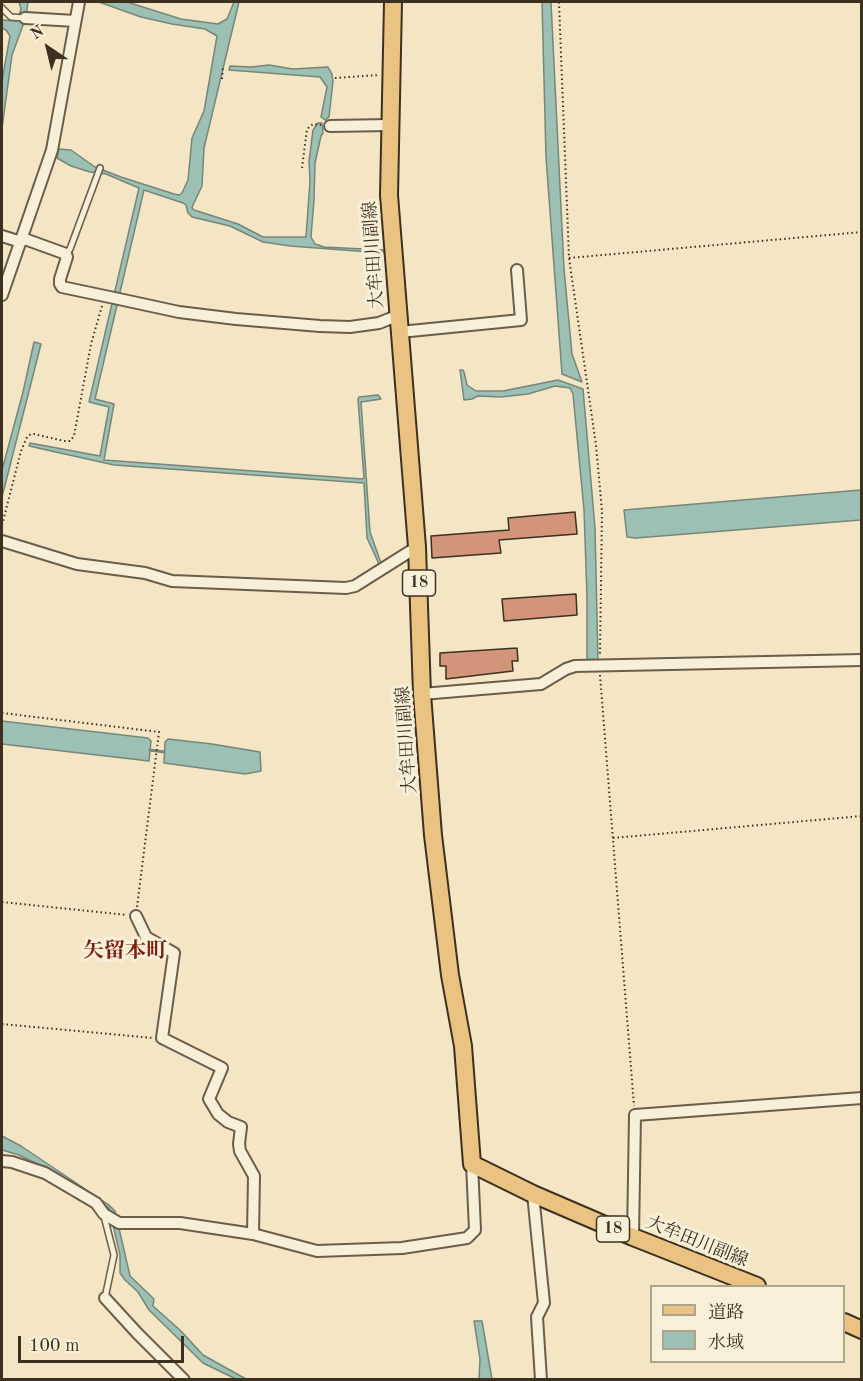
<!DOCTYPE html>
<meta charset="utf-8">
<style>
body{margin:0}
#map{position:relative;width:863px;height:1381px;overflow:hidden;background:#f4e6c5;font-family:"Old Standard TT","Noto Serif JP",serif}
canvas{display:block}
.frame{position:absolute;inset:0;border:3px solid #3c3021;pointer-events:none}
.legend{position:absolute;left:650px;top:1285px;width:195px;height:78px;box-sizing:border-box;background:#f8efd9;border:2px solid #ada38f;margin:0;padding:8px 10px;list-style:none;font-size:18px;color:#3c3021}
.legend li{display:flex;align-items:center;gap:12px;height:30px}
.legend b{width:30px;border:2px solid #ada38f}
.north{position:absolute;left:18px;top:18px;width:60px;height:60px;-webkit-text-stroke:4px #f8efd9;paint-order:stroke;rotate:325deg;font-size:16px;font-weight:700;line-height:24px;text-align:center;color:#3c3021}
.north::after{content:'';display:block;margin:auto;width:21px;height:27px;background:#3c3021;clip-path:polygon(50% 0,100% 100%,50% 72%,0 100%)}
.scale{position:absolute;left:18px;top:1336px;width:166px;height:27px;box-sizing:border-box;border:3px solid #3c3021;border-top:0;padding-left:8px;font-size:18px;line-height:21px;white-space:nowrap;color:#3c3021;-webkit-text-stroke:4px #f8efd9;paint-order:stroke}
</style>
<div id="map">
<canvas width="863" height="1381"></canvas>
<div class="frame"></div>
<ul class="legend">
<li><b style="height:8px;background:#eac382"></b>道路</li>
<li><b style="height:16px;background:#9cc0b4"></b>水域</li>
</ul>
<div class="north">N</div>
<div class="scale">100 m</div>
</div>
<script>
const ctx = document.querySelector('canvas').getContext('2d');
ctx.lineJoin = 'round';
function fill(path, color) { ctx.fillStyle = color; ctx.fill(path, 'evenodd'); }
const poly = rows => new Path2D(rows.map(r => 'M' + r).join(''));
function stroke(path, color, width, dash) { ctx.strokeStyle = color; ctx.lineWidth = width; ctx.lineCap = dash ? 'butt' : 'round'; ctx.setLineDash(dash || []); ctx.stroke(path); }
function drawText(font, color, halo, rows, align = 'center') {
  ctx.font = font + ' "Old Standard TT","Noto Serif JP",serif'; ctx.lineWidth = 6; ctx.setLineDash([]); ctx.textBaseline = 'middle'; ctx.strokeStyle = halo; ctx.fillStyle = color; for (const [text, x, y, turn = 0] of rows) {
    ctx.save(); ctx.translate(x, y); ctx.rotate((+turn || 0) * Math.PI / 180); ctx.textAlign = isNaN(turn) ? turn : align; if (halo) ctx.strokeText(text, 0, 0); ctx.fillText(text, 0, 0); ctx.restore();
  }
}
const water = poly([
 [19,2,28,2,26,17,12,55,2,128,2,81,10,36,6,30,2,28,2,20,17,21,21,9,19,2],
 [99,2,127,2,181,19,218,24,227,19,234,2,239,2,204,148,202,186,193,205,192,208,194,210,238,224,263,237,306,237,310,181,309,161,313,130,318,123,322,123,323,133,321,136,315,163,314,200,311,237,315,244,324,247,383,250,383,253,290,246,263,242,230,226,192,217,188,213,186,205,183,203,144,190,95,399,114,404,104,460,362,479,364,478,358,399,359,397,378,395,381,399,361,402,370,532,381,563,379,564,367,538,364,483,114,465,29,446,30,443,100,456,109,407,89,402,139,188,106,174,90,172,71,166,57,158,59,149,71,150,95,167,121,177,174,194,179,195,182,193,188,180,192,138,204,111,217,36,205,29,172,24,141,17,99,2],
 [542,2,551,2,564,269,572,354,582,382,562,374,546,157,542,2],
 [269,65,293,69,328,67,332,74,333,81,329,117,325,120,321,117,327,87,320,77,229,70,230,66,251,67,269,65],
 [34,342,41,344,2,497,2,470,23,392,34,342],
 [460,370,463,370,464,372,467,385,476,391,503,391,558,380,583,389,595,528,598,660,587,659,587,596,584,510,573,394,570,388,555,386,528,394,501,397,478,396,472,399,464,400,460,370],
 [861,490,861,520,636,538,627,537,624,510,861,490],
 [2,721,148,738,151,741,149,761,2,744,2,721],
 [168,739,212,744,260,752,261,771,245,774,164,763,165,742,168,739],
 [2,1136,21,1146,109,1205,115,1211,130,1276,154,1299,153,1306,181,1331,203,1355,246,1379,236,1379,203,1363,149,1310,138,1292,125,1280,120,1273,120,1255,109,1208,52,1171,19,1155,2,1150,2,1136],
 [474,1321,482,1321,492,1379,479,1379,480,1359,474,1321]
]);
fill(water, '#9cc0b4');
stroke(water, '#768679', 1.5);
stroke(poly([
 [150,750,164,752]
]), '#768679', 3);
const building = poly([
 [575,512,577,534,499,540,501,553,432,558,431,536,509,530,508,518,575,512],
 [576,594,577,615,504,621,502,599,576,594],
 [517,648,518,661,512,661,513,671,446,679,446,666,440,666,440,653,517,648]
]);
fill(building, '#d29579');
stroke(building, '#3c3021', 1.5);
const service = poly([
 [2,8,11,17,25,18],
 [66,254,70,249,100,168],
 [104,1216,114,1255,105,1298]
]);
const minor = poly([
 [25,18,75,21],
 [330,126,389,125],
 [2,236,21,242],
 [22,238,66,254,67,257,60,279,60,284,62,287,119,299,179,312,236,319,320,326,350,327,379,323,399,315],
 [2,295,52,150,79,2],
 [400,332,521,320,517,270],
 [2,541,77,564,145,573,172,581,346,588,355,586,417,547],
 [422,694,541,684,566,669,575,666,862,660],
 [136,916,146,937,174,953,162,1038,222,1068,209,1099,218,1114,228,1122,241,1127,239,1144,240,1151,254,1176,253,1234,317,1251,402,1248,467,1238,475,1230,472,1164],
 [2,1161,12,1162,45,1173,96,1203,104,1214,119,1223,180,1223,253,1234],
 [533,1194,544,1303,537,1317,541,1380],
 [633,1237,635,1115,862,1098],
 [105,1298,137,1333,184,1380]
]);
const primary = poly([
 [393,2,389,195,417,547,422,694,433,835,450,975,463,1046,472,1164,533,1194,633,1237,757,1286],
 [844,1322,862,1330]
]);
stroke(service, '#6a5e4a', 8);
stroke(minor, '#6a5e4a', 14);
stroke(primary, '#3c3021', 20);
stroke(poly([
 [559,2,569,258,596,445,602,511,600,655],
 [335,78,379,75],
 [222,79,223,66],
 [302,168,307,129,313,124,321,125],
 [569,258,862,232],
 [2,525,21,451,27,437,31,434,34,434,64,441,70,441,74,436,91,344,102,306],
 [600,675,634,1106],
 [2,713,159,732,137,907],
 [613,838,862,816],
 [2,902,127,915],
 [2,1024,153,1038]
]), '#3c3021', 2, [1.5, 3]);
stroke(service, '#f8efd9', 5);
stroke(minor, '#f8efd9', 10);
stroke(primary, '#eac382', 16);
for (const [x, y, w] of [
 [419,583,33],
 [613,1229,33]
]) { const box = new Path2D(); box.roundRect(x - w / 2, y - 13, w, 26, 4.5); ctx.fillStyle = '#f8efd9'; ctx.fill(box); stroke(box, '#3c3021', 1.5); }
drawText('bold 16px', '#3c3021', null, [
 ["18",419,583],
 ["18",613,1229]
]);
drawText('18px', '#3c3021', '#f8efd9', [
 ["大牟田川副線",374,255,-94],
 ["大牟田川副線",407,740,-94],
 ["大牟田川副線",697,1242,22]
]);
drawText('bold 21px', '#7a1f14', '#f8efd9', [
 ["矢留本町",125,951]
]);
</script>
